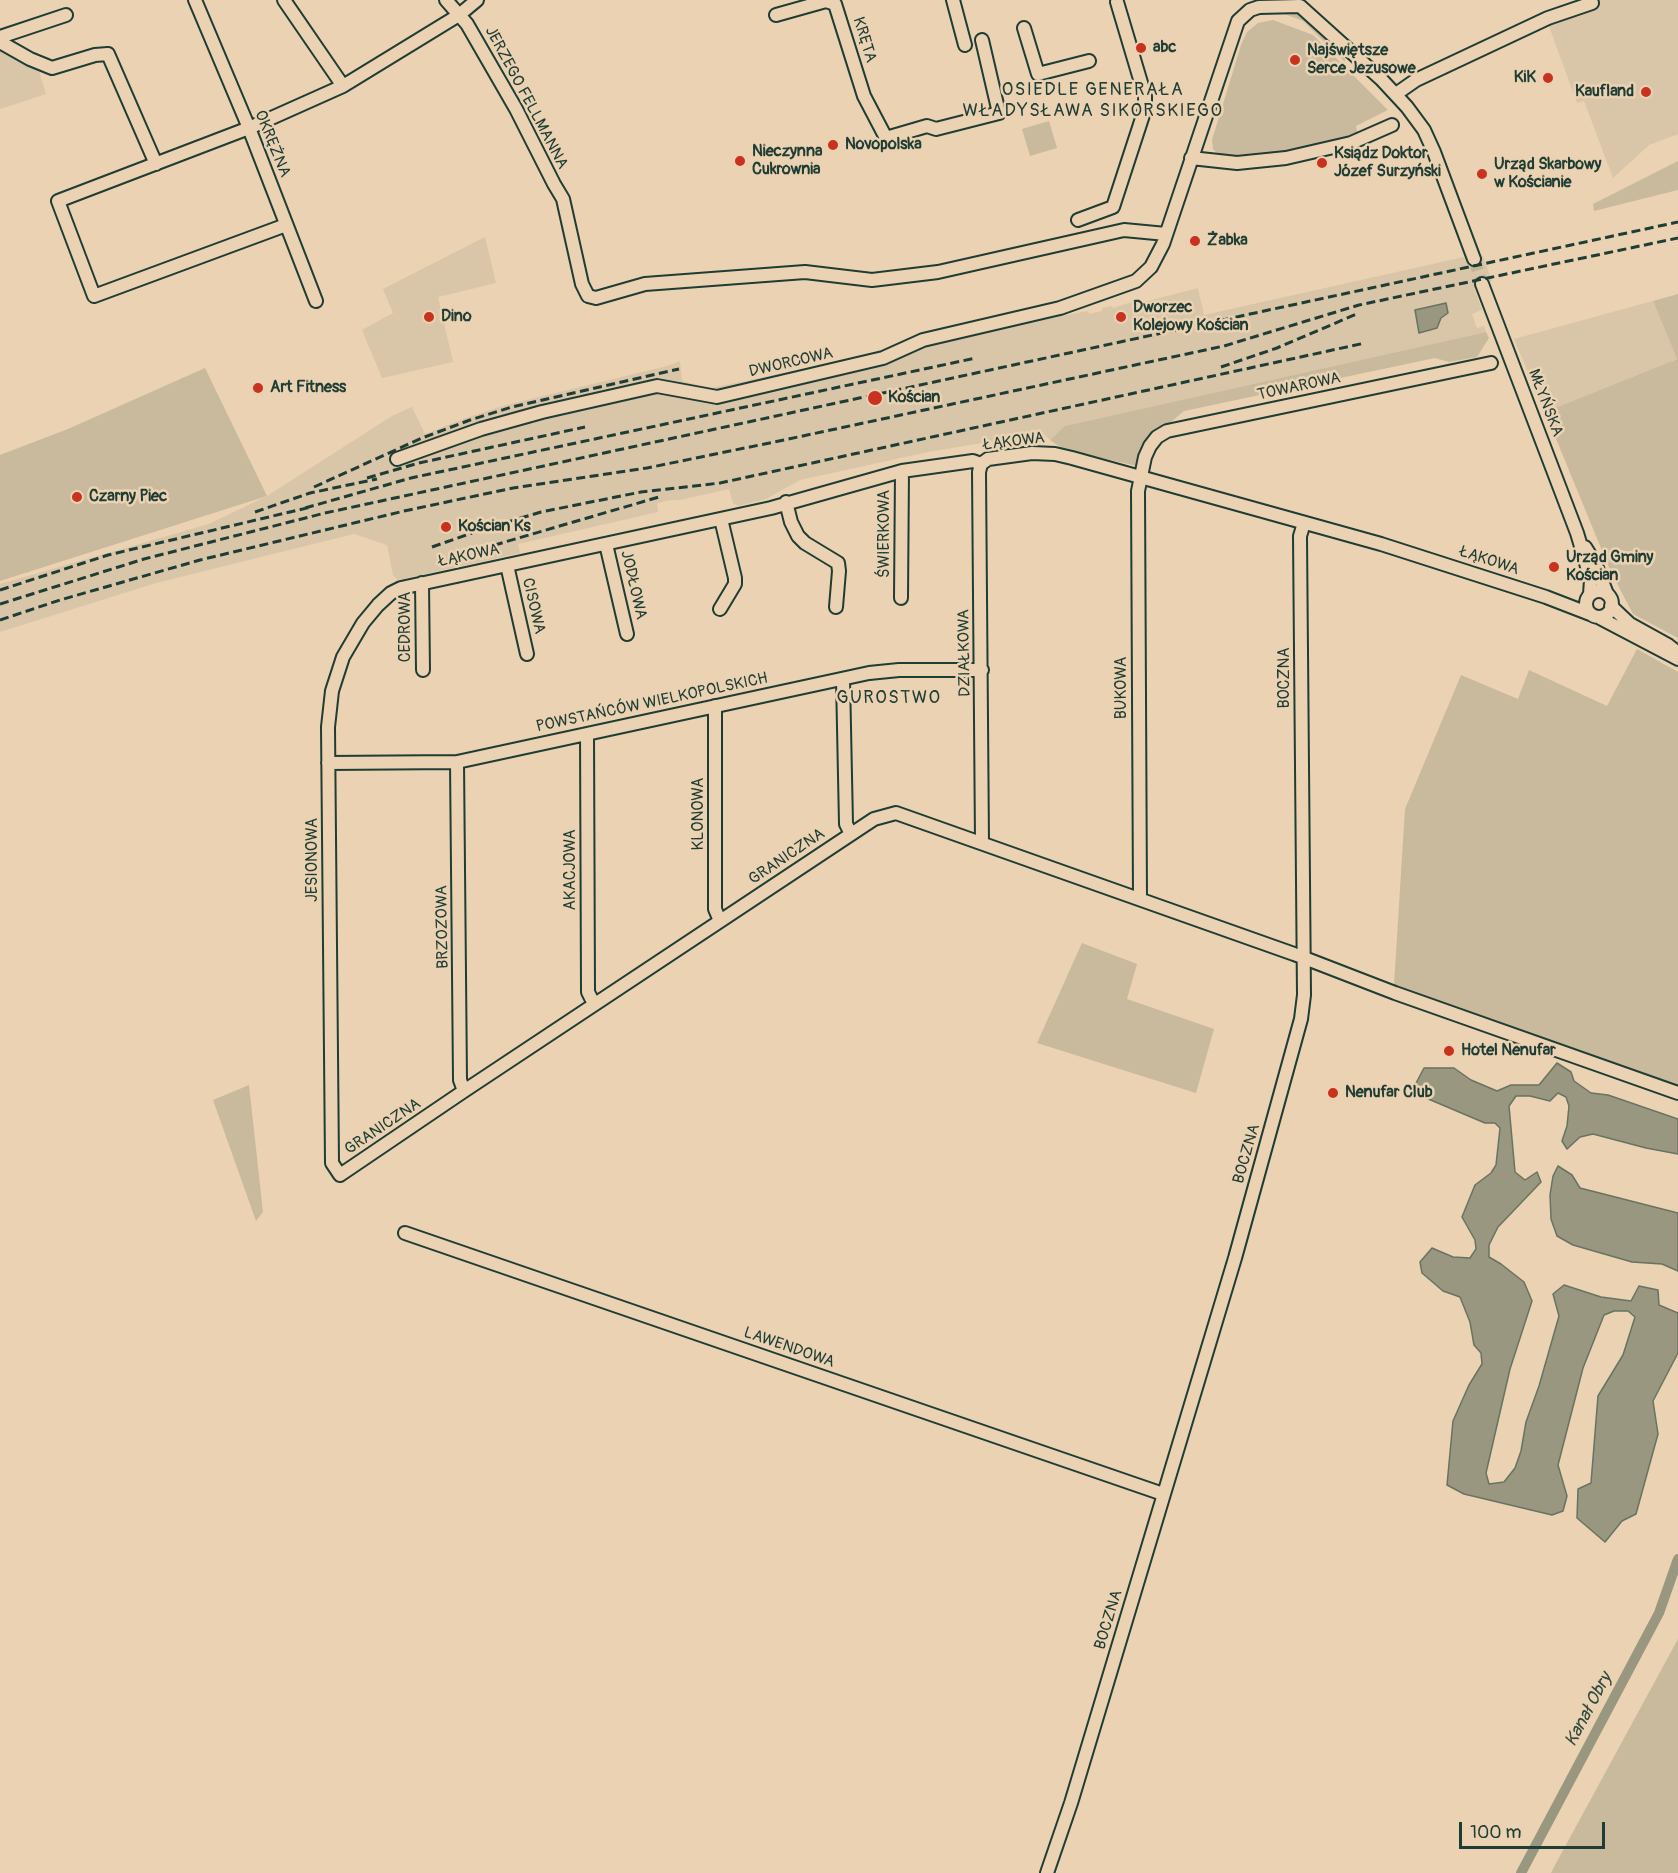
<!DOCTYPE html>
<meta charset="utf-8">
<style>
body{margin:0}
#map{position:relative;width:1678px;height:1873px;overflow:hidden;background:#ead2b2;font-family:Pangolin,sans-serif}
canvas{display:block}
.scale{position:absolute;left:1459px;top:1822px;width:146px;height:27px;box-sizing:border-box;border:3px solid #1f3d34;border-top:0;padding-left:8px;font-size:18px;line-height:21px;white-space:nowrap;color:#1f3d34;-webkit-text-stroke:4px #ead2b2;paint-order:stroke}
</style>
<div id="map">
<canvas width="1678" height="1873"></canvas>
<div class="scale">100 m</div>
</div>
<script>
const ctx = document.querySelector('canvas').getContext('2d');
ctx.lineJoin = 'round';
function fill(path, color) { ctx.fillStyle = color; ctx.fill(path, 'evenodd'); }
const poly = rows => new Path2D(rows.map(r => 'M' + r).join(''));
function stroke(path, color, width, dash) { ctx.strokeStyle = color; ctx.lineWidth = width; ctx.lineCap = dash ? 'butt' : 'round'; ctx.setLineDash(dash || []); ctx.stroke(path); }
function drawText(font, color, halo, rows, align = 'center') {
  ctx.font = font + ' Pangolin,sans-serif'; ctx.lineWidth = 5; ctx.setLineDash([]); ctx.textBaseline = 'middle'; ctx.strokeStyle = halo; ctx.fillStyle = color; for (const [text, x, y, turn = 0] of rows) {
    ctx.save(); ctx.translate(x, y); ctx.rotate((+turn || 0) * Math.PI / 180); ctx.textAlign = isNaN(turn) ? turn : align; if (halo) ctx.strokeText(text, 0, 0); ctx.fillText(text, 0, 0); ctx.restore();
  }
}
fill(poly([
 [1576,0,1678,0,1678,134,1649,145,1613,178,1584,101,1577,103,1545,15,1577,2],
 [0,48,38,68,46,94,0,109],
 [485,237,496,283,438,297,453,362,382,378,362,330,393,313,383,289],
 [1483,256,1492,281,1474,288,1482,310,1472,314,1477,328,1484,326,1486,332,1065,426,1050,440,1038,429,1024,436,928,452,800,480,766,499,738,506,733,503,729,489,680,500,671,500,657,503,658,512,518,544,520,553,398,580,393,575,387,545,354,534,156,583,0,632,0,584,209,524,267,496,392,416,412,407,425,434,466,418,506,405,667,366,680,361,682,381,711,388,884,352,1064,301,1067,315,1088,311,1089,314,1102,311,1102,308,1112,306,1113,308,1135,301,1136,304,1198,288,1204,315,1464,257,1466,261],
 [1653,301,1677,359,1545,412,1514,339]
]), '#d9c5a8');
fill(poly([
 [1274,10,1298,11,1345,59,1345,62,1303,21],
 [1273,20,1313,35,1388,110,1356,126,1358,135,1287,152,1236,156,1219,155,1213,149,1212,140,1241,45,1247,32,1258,23],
 [1049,121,1057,148,1030,156,1022,129],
 [1678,161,1678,190,1594,211,1593,204],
 [1678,294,1678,638,1633,614,1610,570,1545,412,1677,359,1653,301],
 [1486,332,1489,338,1477,357,1449,362,1435,358,1184,411,1165,427,1141,453,1137,466,1063,449,1050,440,1065,426],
 [205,368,267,496,0,581,0,455,68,429],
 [1637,649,1678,672,1678,1085,1394,985,1405,809,1461,675,1518,699,1529,670,1607,706],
 [1082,943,1137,964,1127,999,1214,1029,1196,1093,1037,1043],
 [249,1085,263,1212,256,1221,213,1100],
 [1678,1639,1678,1873,1551,1873,1555,1865]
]), '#c9ba9d');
const water = poly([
 [1446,303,1448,313,1441,318,1437,328,1419,333,1415,310,1446,303],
 [1557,1063,1571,1072,1574,1081,1591,1093,1608,1095,1678,1119,1678,1154,1646,1148,1593,1134,1580,1137,1567,1149,1562,1141,1567,1126,1569,1106,1566,1097,1558,1093,1550,1101,1530,1096,1516,1096,1509,1106,1515,1172,1525,1180,1537,1172,1541,1182,1498,1227,1489,1245,1489,1257,1501,1264,1524,1282,1532,1301,1510,1369,1486,1473,1489,1484,1504,1482,1515,1468,1521,1451,1526,1422,1539,1386,1559,1316,1553,1294,1564,1285,1601,1297,1631,1301,1639,1286,1658,1290,1659,1305,1678,1313,1678,1353,1653,1401,1658,1434,1636,1514,1622,1521,1605,1542,1577,1518,1578,1489,1591,1483,1598,1396,1623,1355,1635,1317,1628,1311,1614,1311,1604,1315,1583,1368,1558,1465,1567,1496,1563,1511,1552,1515,1464,1494,1447,1485,1453,1421,1469,1385,1482,1364,1481,1353,1474,1345,1470,1322,1460,1297,1443,1291,1422,1273,1420,1262,1432,1248,1453,1257,1470,1258,1476,1249,1475,1240,1462,1217,1475,1185,1491,1173,1496,1165,1500,1128,1495,1123,1485,1123,1426,1098,1415,1085,1424,1068,1454,1068,1471,1080,1497,1091,1511,1085,1539,1085,1557,1063],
 [1558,1166,1572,1175,1580,1188,1678,1213,1678,1271,1662,1264,1632,1262,1573,1245,1557,1236,1551,1219,1550,1195,1553,1176,1558,1166]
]);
fill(water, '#999780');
stroke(water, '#687362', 1.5);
stroke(poly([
 [1521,1873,1659,1613,1678,1559]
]), '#999780', 10);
stroke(poly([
 [1474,259,1482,284]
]), '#c1b499', 12, [12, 6]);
const minor = poly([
 [195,0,249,128,316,301],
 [284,0,343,86],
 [446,0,467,24,516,109,554,184,563,199,582,284,588,296,596,298,645,284,805,272,872,280,938,272,1124,230,1166,234],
 [953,0,965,45],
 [776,15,826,1,835,4,864,96,886,138,927,126,936,129,999,113,982,40],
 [1024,28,1038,74,1089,61],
 [0,37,66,15],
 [0,42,30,59,52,68,95,55,108,54,156,164],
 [1396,94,1416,80,1548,18,1592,3],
 [1191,158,1237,163,1286,158,1351,143,1392,125],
 [1078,220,1113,207,1145,109,1145,96,1117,2],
 [286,225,94,296,58,201,249,128,343,86,459,15,477,0],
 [1482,284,1577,533,1591,580,1590,594],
 [397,459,481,429,542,412,657,386,717,397,883,358,923,340,1060,308,1136,281,1151,267,1163,244,1238,21,1250,10,1259,7,1300,6,1381,79,1407,107,1424,130,1434,152,1474,259],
 [981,464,973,461,902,471,771,508,401,588,391,593,378,605,363,623,343,657,332,691,328,727,332,1163,340,1175,464,1091,874,819,896,813,1294,954,1395,993,1678,1093],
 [981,464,988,459,1032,453,1055,454,1072,458,1381,544,1546,597,1590,614],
 [981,464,979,472,982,842],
 [786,502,791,522,798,536,805,543,838,563,839,571,836,607],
 [606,544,627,634],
 [1585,547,1595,563,1607,594],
 [507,565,527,654],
 [422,583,423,670],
 '1586 604a13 13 0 1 1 26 0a13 13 0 1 1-26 0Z',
 [901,598,902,471],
 [1611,606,1630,624,1668,645,1678,653],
 [720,609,735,584,735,578,721,519],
 [1598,617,1678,659],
 [843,679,846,824,851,834],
 [715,706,715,909,720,921],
 [587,734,588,992,594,1004],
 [457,762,460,1080,464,1091],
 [328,763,457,762,869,673,899,670,982,670],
 [1140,898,1138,491,1145,457,1150,446,1157,437,1167,431,1491,363],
 [405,1233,1163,1494],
 [1047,1873,1071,1803,1235,1258,1301,1019,1304,995,1300,536,1304,523]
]);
stroke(minor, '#1f3d34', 16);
stroke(minor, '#ead2b2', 12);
stroke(poly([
 [1221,367,1277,348,1359,313],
 [367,478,419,463,585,427],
 [314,487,422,438,470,420,512,407,679,369],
 [305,508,411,478,976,358],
 [255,512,310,493,377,479],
 [494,526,541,512,641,492,720,483,1365,343],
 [432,547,472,533],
 [481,549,659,497],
 [0,590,108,555,311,507],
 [0,604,144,559,325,513,1678,222],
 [0,620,60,600,200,560,404,511,513,488,647,468,784,440,1224,346,1359,305,1678,238]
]), '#1f3d34', 3, [9, 4.5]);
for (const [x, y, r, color] of [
 [1141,48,6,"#c8321e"],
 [1295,60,6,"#c8321e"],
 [1548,78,6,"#c8321e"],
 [1646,92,6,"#c8321e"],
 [833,145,6,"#c8321e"],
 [740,161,6,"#c8321e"],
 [1322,163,6,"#c8321e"],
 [1482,174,6,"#c8321e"],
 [1195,241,6,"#c8321e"],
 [429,317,6,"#c8321e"],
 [1121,317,6,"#c8321e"],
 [258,388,6,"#c8321e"],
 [875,398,8,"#c8321e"],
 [77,497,6,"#c8321e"],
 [446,527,6,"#c8321e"],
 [1554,567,6,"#c8321e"],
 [1449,1051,6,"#c8321e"],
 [1333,1093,6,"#c8321e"]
]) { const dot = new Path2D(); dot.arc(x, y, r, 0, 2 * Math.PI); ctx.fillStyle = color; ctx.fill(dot); stroke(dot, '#ead2b2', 2); }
drawText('16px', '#1f3d34', '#ead2b2', [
 ["KRĘTA",864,40,73],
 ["JERZEGO FELLMANNA",526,98,62],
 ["OKRĘŻNA",272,144,68],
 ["DWORCOWA",791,363,-13],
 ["TOWAROWA",1299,387,-12],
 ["MŁYŃSKA",1545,403,69],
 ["ŁĄKOWA",1014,442,-7],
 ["ŚWIERKOWA",885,534,-90],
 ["ŁĄKOWA",469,556,-12],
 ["ŁĄKOWA",1489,561,18],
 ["JODŁOWA",633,585,77],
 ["CISOWA",533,606,77],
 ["CEDROWA",406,627,-90],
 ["DZIAŁKOWA",965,653,-91],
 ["BOCZNA",1285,678,-90],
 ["BUKOWA",1122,688,-90],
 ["POWSTAŃCÓW WIELKOPOLSKICH",652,703,-12],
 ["KLONOWA",699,814,-90],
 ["GRANICZNA",787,857,-34],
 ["JESIONOWA",313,860,-90],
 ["AKACJOWA",571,870,-90],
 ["BRZOZOWA",443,927,-91],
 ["GRANICZNA",383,1127,-34],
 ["BOCZNA",1247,1154,-74],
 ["LAWENDOWA",789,1348,19],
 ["BOCZNA",1109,1620,-73]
]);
drawText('bold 16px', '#1f3d34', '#ead2b2', [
 ["abc",1153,48],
 ["Najświętsze",1307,51],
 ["Serce Jezusowe",1307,69],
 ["KiK",1536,78,"right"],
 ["Kaufland",1634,92,"right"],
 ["Novopolska",845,145],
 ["Nieczynna",752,152],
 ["Cukrownia",752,170],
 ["Ksiądz Doktor",1334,154],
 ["Józef Surzyński",1334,172],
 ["Urząd Skarbowy",1494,165],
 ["w Kościanie",1494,183],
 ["Żabka",1207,241],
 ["Dworzec",1133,308],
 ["Kolejowy Kościan",1133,326],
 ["Dino",441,317],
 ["Art Fitness",270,388],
 ["Kościan",888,398],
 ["Czarny Piec",89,497],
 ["Kościan Ks",458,527],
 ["Urząd Gminy",1566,558],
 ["Kościan",1566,576],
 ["Hotel Nenufar",1461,1051],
 ["Nenufar Club",1345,1093]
], 'left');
ctx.letterSpacing = '1.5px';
drawText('18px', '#1f3d34', '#ead2b2', [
 ["OSIEDLE GENERAŁA",1093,90],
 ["WŁADYSŁAWA SIKORSKIEGO",1093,111],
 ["GUROSTWO",889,698]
]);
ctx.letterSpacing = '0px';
drawText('italic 18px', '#314a3f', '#ead2b2', [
 ["Kanał Obry",1589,1710,-62]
]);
</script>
